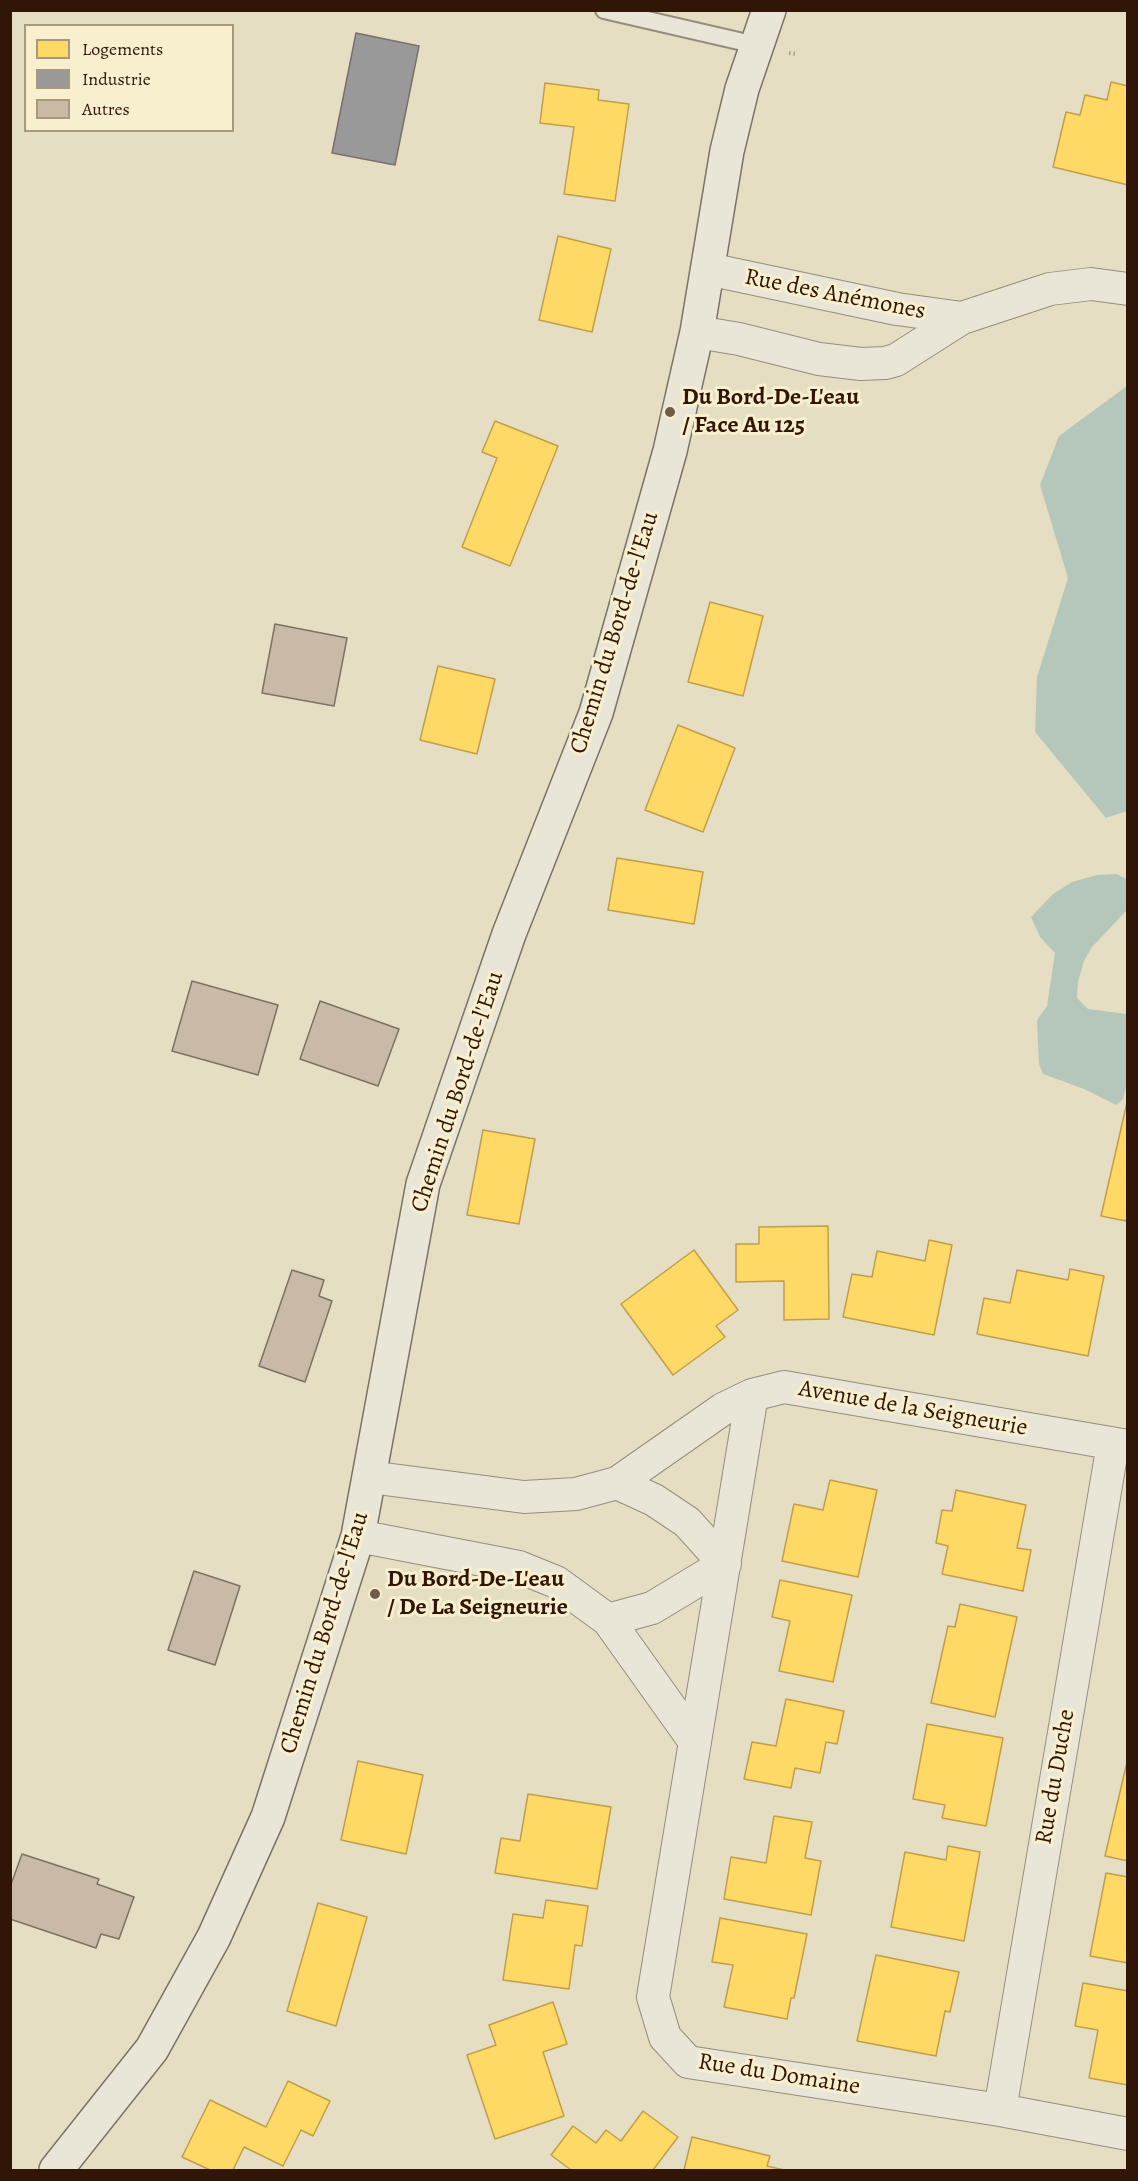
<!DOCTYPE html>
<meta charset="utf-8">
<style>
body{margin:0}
#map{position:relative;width:1138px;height:2181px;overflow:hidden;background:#e6dec3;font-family:Alegreya,serif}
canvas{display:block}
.frame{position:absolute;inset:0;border:12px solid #311506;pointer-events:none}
.legend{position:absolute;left:24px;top:24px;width:210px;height:108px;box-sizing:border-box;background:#f8efce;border:2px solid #a8987e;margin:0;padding:8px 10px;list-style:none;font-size:18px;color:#311506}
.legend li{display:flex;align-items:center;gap:12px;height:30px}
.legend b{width:30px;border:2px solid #a8987e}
</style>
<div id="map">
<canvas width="1138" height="2181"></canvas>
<div class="frame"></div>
<ul class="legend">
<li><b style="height:16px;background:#ffd966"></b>Logements</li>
<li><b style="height:16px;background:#999"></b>Industrie</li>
<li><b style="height:16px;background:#c9baa5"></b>Autres</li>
</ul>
</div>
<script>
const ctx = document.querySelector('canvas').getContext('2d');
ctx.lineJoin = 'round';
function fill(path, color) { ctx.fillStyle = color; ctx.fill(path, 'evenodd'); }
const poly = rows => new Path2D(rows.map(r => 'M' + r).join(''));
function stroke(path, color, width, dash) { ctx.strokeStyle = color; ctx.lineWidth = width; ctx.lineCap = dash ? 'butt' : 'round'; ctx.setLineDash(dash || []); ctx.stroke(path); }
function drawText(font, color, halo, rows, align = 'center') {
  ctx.font = font + ' Alegreya,serif'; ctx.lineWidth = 6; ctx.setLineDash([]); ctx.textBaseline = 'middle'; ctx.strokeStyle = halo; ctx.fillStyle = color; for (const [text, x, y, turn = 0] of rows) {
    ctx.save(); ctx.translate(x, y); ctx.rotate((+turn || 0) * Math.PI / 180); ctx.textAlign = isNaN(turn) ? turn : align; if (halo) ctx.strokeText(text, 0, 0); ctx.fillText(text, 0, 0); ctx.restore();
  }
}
fill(poly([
 [1127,386,1127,811,1106,818,1035,732,1037,677,1068,578,1040,485,1059,436],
 [1116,874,1127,879,1127,910,1092,947,1084,961,1078,982,1077,998,1088,1009,1127,1014,1127,1084,1123,1099,1116,1105,1084,1089,1043,1074,1039,1064,1037,1020,1047,1006,1055,953,1040,937,1031,917,1053,894,1072,882,1097,875]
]), '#b5c7bb');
const homes = poly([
 [1111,82,1128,86,1128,185,1053,167,1066,112,1080,115,1085,95,1107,100,1111,82],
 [545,83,599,90,598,100,629,104,615,201,564,194,574,127,540,123,545,83],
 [558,236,611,249,592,332,539,320,558,236],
 [495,421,558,446,510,566,462,547,497,458,482,452,495,421],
 [710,602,763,616,743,696,688,682,710,602],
 [438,666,495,679,477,754,420,740,438,666],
 [678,725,735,748,703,832,645,810,678,725],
 [617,858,703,872,694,924,608,910,617,858],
 [1128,1098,1128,1214,1126,1221,1101,1216,1128,1098],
 [483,1130,535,1139,519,1224,467,1215,483,1130],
 [828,1226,829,1319,784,1320,784,1281,736,1282,736,1244,759,1244,759,1227,828,1226],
 [929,1240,952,1245,934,1335,843,1317,852,1274,872,1277,877,1251,925,1261,929,1240],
 [694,1250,738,1310,716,1326,725,1337,673,1375,621,1304,694,1250],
 [1070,1269,1104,1276,1088,1356,977,1334,984,1298,1010,1303,1017,1270,1068,1280,1070,1269],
 [830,1480,877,1490,858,1577,782,1561,794,1504,823,1510,830,1480],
 [956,1490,1026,1505,1017,1548,1031,1550,1023,1591,942,1574,948,1546,936,1543,942,1510,952,1511,956,1490],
 [780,1580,852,1595,833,1682,779,1671,790,1621,772,1617,780,1580],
 [960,1604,1017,1617,995,1717,931,1703,948,1626,955,1627,960,1604],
 [786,1699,844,1711,837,1744,826,1742,820,1773,795,1768,791,1788,744,1779,752,1742,776,1746,786,1699],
 [927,1724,1003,1738,986,1826,942,1818,945,1805,913,1799,927,1724],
 [358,1761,423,1775,406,1854,341,1840,358,1761],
 [1127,1762,1128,1763,1128,1861,1105,1856,1127,1762],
 [528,1794,611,1807,597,1889,495,1873,501,1838,520,1841,528,1794],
 [774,1816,812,1822,805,1858,821,1861,811,1915,724,1899,731,1857,766,1863,774,1816],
 [948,1846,980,1852,964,1941,891,1927,905,1852,946,1860,948,1846],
 [1106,1873,1128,1877,1128,1963,1090,1956,1106,1873],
 [546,1900,588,1906,582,1946,575,1945,569,1989,503,1980,513,1914,543,1918,546,1900],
 [318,1903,367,1917,336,2026,287,2011,318,1903],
 [720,1918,807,1934,794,1998,791,1998,787,2019,724,2007,733,1965,712,1962,720,1918],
 [876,1955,959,1972,950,2012,945,2011,936,2056,857,2041,876,1955],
 [1083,1983,1128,1991,1128,2085,1089,2078,1098,2030,1075,2026,1083,1983],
 [553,2002,567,2044,543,2052,564,2116,495,2139,467,2055,496,2045,489,2025,553,2002],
 [288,2081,330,2101,313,2136,301,2130,283,2166,244,2147,233,2170,210,2170,182,2157,210,2100,266,2127,288,2081],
 [643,2111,678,2137,653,2170,571,2170,551,2155,573,2126,596,2143,606,2130,621,2141,643,2111],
 [692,2137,770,2156,767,2166,784,2170,684,2170,692,2137]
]);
fill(homes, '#ffd966');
stroke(homes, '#c19e49', 1.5);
const industry = poly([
 [356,33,419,46,395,165,332,153,356,33]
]);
fill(industry, '#999');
stroke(industry, '#7a716d', 1.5);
const building = poly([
 [275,624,347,638,334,706,262,693,275,624],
 [192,981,278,1005,258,1075,172,1051,192,981],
 [320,1001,399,1029,378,1086,300,1059,320,1001],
 [292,1270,324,1280,319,1296,332,1301,305,1382,259,1366,292,1270],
 [194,1571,240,1586,215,1665,168,1650,194,1571],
 [22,1854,99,1879,97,1884,134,1897,119,1939,101,1934,96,1948,10,1919,10,1887,22,1854]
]);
fill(building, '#c9baa5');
stroke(building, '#7b7263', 1.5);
const lane = poly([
 [604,10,756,45]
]);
const street = poly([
 [708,269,897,309,962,318],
 [697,332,739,339,819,359,861,364,885,363,896,360,962,318,1050,289,1091,284,1128,289],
 [752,1395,653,1997,665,2037,688,2062,1000,2110,1128,2134],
 [369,1477,524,1497,576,1494,617,1483,723,1409,752,1395,784,1387,1128,1446],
 [617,1483,654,1500,687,1522,725,1564],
 [358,1536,519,1567,556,1582,608,1620,695,1742],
 [608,1620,652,1608,725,1564],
 [1000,2110,1113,1444]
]);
const secondary = poly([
 [56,2170,152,2049,214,1937,268,1817,358,1536,423,1184,509,934,596,713,670,451,697,332,727,151,742,89,769,10]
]);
stroke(lane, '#958d7c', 20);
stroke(street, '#958d7c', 34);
stroke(secondary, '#7b7263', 36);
stroke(poly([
 [789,53,797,54]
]), '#a5a094', 4, [1.5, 3]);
stroke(lane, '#e9e6d8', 16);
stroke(street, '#e9e6d8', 32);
stroke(secondary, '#e9e6d8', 33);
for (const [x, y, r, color] of [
 [670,412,6,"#705b48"],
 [375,1594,6,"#705b48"]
]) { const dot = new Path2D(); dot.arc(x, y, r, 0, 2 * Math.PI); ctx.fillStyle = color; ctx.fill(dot); stroke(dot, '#f8efce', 2); }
drawText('24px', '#311506', '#f8efce', [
 ["Rue des Anémones",835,295,11],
 ["Chemin du Bord-de-l'Eau",615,633,-73],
 ["Chemin du Bord-de-l'Eau",458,1092,-72],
 ["Avenue de la Seigneurie",913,1409,10],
 ["Chemin du Bord-de-l'Eau",325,1633,-73],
 ["Rue du Duche",1056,1777,-80],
 ["Rue du Domaine",779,2075,9]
]);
drawText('bold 24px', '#311506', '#f8efce', [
 ["Du Bord-De-L'eau",682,398],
 ["/ Face Au 125",682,426],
 ["Du Bord-De-L'eau",387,1580],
 ["/ De La Seigneurie",387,1608]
], 'left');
</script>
